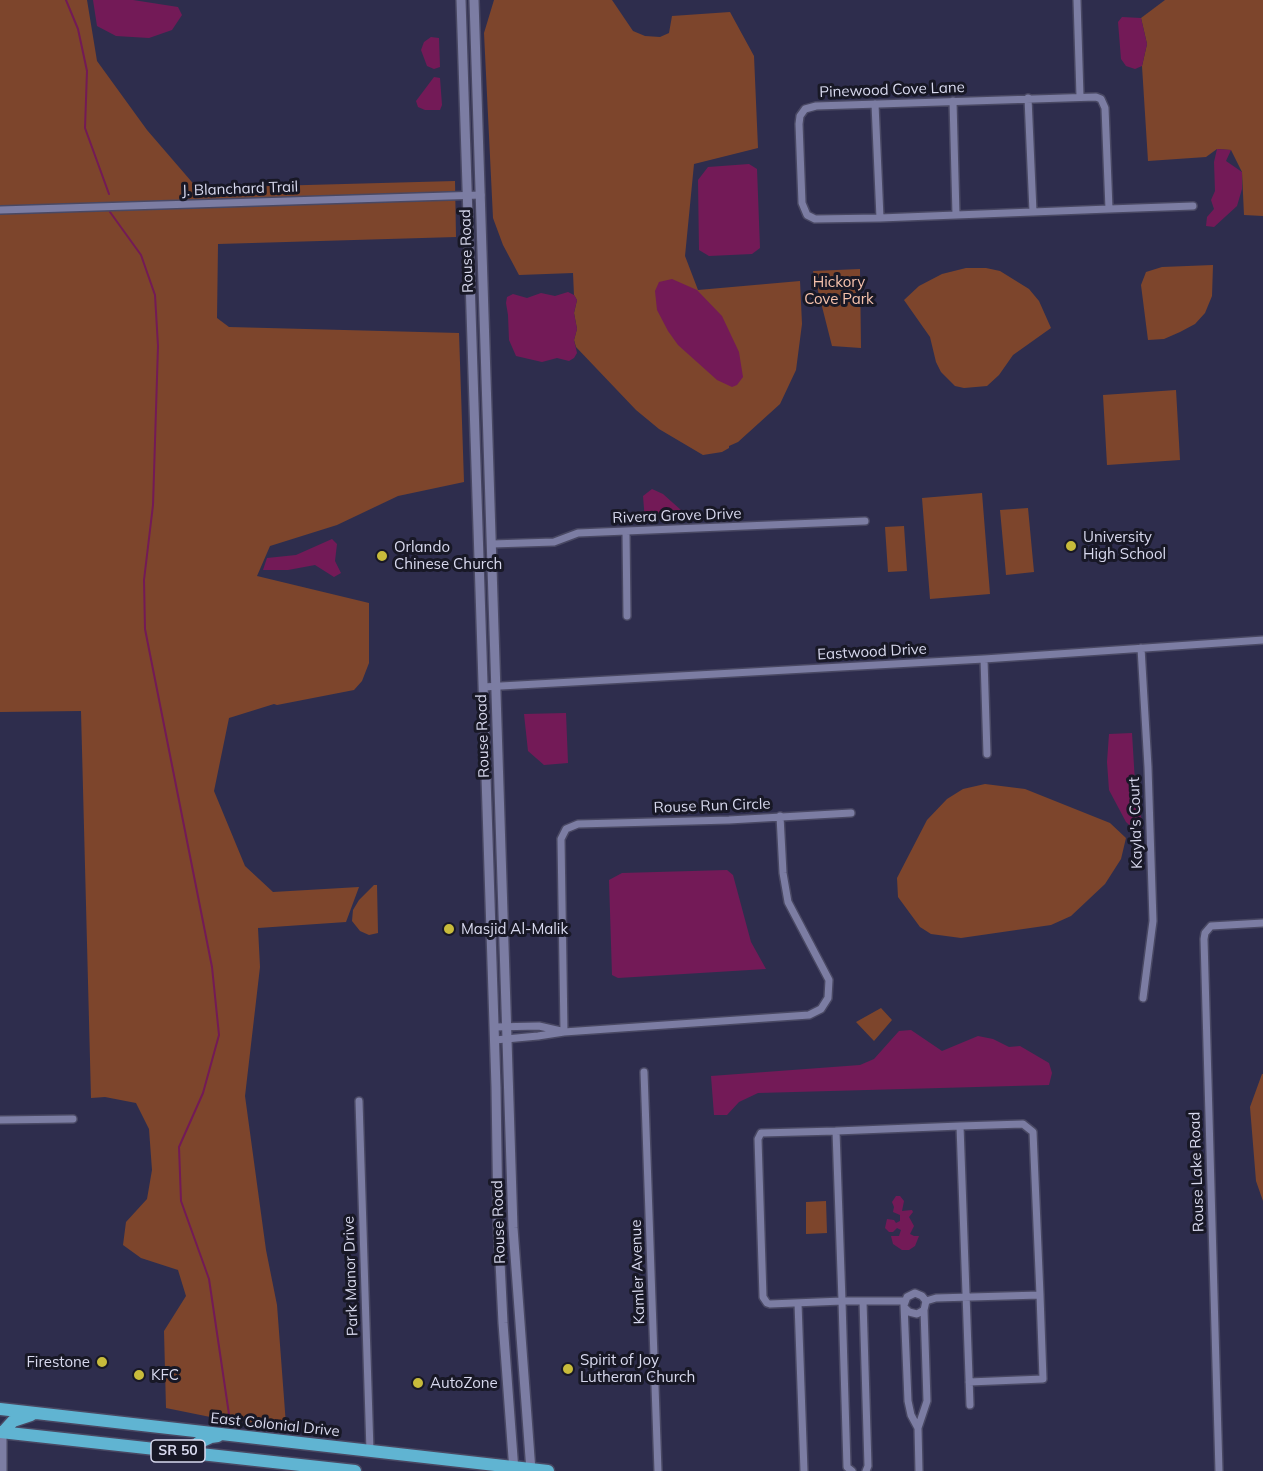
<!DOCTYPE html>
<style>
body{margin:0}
canvas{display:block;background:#2e2d4d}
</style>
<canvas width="1263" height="1471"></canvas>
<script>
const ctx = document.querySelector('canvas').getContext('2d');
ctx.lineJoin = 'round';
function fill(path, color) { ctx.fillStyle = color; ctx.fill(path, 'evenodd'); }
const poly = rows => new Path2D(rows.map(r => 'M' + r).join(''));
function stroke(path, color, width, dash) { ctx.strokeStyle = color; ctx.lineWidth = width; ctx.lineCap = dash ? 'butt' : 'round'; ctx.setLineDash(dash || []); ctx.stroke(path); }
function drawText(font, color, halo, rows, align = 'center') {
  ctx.font = font + ' Mulish,sans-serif'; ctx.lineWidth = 6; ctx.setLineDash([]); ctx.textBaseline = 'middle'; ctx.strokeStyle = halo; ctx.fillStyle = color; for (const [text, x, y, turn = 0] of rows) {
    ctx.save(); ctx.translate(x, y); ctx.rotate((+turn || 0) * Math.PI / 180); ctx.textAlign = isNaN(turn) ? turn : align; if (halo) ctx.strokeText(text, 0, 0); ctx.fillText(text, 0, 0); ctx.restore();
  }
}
fill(poly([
 [0,0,87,0,97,61,147,130,197,188,455,181,456,237,218,244,217,318,229,327,459,333,464,482,398,496,337,525,270,546,257,576,369,603,369,663,362,681,354,690,277,705,274,704,229,718,214,791,245,866,273,892,359,887,346,922,258,928,260,967,245,1096,266,1250,277,1305,286,1425,230,1421,166,1408,164,1331,186,1296,178,1270,141,1258,123,1245,126,1222,147,1199,152,1170,149,1129,136,1103,105,1097,91,1098,81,711,0,712],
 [494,0,612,0,633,31,645,36,660,37,669,33,672,16,730,12,754,56,758,148,694,164,685,256,698,290,800,281,802,324,796,370,780,404,738,442,729,446,729,448,722,452,703,455,659,429,636,410,576,347,574,340,577,329,574,313,577,300,574,295,573,273,519,275,503,245,493,218,484,33],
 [1165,0,1263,0,1263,216,1244,215,1242,172,1231,150,1217,149,1206,157,1148,161,1142,66,1147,44,1141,18],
 [1213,265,1212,296,1205,313,1195,324,1180,332,1164,339,1148,340,1141,285,1146,272,1162,267],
 [966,268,986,268,1000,271,1029,289,1039,301,1051,328,1013,355,999,375,987,386,964,388,955,386,941,372,936,362,930,337,904,300,919,286,942,274],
 [860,269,861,348,832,346,813,271],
 [1176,390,1180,460,1107,465,1103,395],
 [982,493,990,594,930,599,922,498],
 [1028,508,1034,572,1006,575,1000,510],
 [904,526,907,571,888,572,885,527],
 [985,784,1025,789,1110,823,1126,838,1121,859,1105,884,1071,916,1051,925,961,938,931,934,920,927,898,897,897,878,927,820,947,799,963,789],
 [374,885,377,885,378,933,369,935,360,931,352,921,353,910,359,900],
 [881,1008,892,1020,874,1041,856,1022],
 [1262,1074,1263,1074,1263,1201,1256,1181,1250,1107],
 [826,1201,827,1233,806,1234,806,1202]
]), '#7d452c');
fill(poly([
 [93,0,133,0,178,7,182,15,172,30,149,38,116,36,97,26],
 [1122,17,1141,18,1147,44,1142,66,1135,69,1126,66,1121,59,1118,22],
 [431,37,439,38,440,67,434,69,427,66,421,50,424,42],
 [434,77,440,78,442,105,440,110,425,110,418,107,416,101],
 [1217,149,1231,150,1226,161,1242,172,1242,189,1237,206,1214,227,1206,226,1207,217,1214,209,1211,200,1215,191,1214,162],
 [749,164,757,169,760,248,752,254,709,256,699,250,698,180,708,167],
 [672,279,697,290,722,316,739,352,743,377,737,385,732,387,717,380,678,345,668,331,657,310,655,291,659,282],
 [568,292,574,295,577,300,574,313,577,329,574,340,577,353,574,358,569,361,557,358,542,362,516,356,509,340,508,315,506,303,507,297,513,294,527,298,541,293,555,296],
 [652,489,663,494,691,519,682,515,654,514,645,521,643,496],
 [332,539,337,544,335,561,341,573,334,577,315,565,288,570,263,570,267,558,296,555],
 [566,713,568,763,544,765,528,751,524,714],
 [1132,733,1136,799,1142,820,1142,837,1126,822,1109,790,1107,762,1109,734],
 [727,870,733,875,751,942,766,969,618,978,612,975,609,880,622,873],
 [911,1030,942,1051,978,1036,993,1039,1009,1047,1020,1046,1049,1063,1052,1073,1049,1085,758,1093,739,1102,727,1115,714,1115,711,1076,860,1065,874,1059,899,1031],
 [896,1196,900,1196,904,1201,902,1211,912,1210,913,1212,909,1217,914,1226,910,1234,914,1236,919,1236,915,1246,909,1250,902,1250,893,1244,891,1236,899,1236,901,1230,897,1228,893,1232,889,1232,885,1228,887,1219,894,1220,896,1223,900,1221,900,1215,893,1212,894,1207,892,1202]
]), '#731a57');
stroke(poly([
 [66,0,78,29,87,71,85,128,109,194],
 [110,212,141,255,155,295,158,346,153,505,144,580,145,629,212,967,219,1035,203,1093,179,1147,181,1201,209,1279,230,1421]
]), '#731a57', 2);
const street = poly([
 [1077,0,1080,96],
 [1028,98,1033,212],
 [953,101,956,215],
 [875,104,880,218],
 [1109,209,1105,108,1101,99,1096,97,816,106,805,109,800,116,799,124,802,203,807,215,815,219,880,218,956,215,1109,209,1193,206],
 [0,210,481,195],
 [626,532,627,616],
 [492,544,554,542,578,533,865,521],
 [1141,648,1148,767,1153,921,1143,998],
 [984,659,987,754],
 [483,687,984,659,1263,640],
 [494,1027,539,1026,561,1031],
 [564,1032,561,839,566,829,578,824,729,820,851,813],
 [495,1040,538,1036,564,1032,809,1015,821,1009,828,998,829,980,788,902,783,873,780,816],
 [644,1072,658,1471],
 [359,1101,370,1451],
 [0,1120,73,1119],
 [960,1126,1023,1124,1033,1132,1040,1295],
 [836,1131,761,1133,758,1139,763,1297,767,1303,770,1304,842,1301,836,1131,960,1126,970,1405],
 [863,1301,868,1466,866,1471],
 [926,1301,936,1298,1040,1295,1043,1379,969,1382],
 [798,1303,804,1471],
 [906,1309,909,1312,917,1314,924,1310,926,1301,922,1296,915,1293,907,1297,904,1305,908,1401,911,1415,918,1428,919,1471],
 [918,1428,927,1401,924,1310],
 [3,1432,3,1471],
 [852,1471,847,1467,842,1301,905,1301],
 [1219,1471,1204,939,1205,933,1211,926,1263,923]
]);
const secondary = poly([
 [461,0,496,1087,498,1221,503,1323,514,1471],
 [474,0,513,1228,531,1471]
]);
const highway = poly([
 [0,1409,548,1471],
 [0,1432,355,1471],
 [3,1432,13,1421,31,1415],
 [191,1453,198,1443,211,1437,218,1436]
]);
stroke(street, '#494863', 10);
stroke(secondary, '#494863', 12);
stroke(highway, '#494863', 15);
stroke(street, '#7c7da3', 7);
stroke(secondary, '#7c7da3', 9);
stroke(highway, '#60b4d2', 12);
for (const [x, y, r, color] of [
 [1071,546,6,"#c8bb3b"],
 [382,556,6,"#c8bb3b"],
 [449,929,6,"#c8bb3b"],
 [102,1362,6,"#c8bb3b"],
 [568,1369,6,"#c8bb3b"],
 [139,1375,6,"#c8bb3b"],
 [418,1383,6,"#c8bb3b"]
]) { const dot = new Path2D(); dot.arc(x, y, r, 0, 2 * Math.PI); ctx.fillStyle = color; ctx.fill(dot); stroke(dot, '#181826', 2); }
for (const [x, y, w] of [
 [178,1451,54]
]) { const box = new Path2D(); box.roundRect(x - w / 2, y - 11, w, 22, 4.5); ctx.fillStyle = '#181826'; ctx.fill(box); stroke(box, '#d8d9ee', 1.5); }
drawText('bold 14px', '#d8d9ee', null, [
 ["SR 50",178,1451]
]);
drawText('15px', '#d8d9ee', '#181826', [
 ["Pinewood Cove Lane",892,90,-2],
 ["J. Blanchard Trail",240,189,-2],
 ["Rouse Road",467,251,-92],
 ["Rivera Grove Drive",677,516,-2],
 ["Eastwood Drive",872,652,-3],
 ["Rouse Road",483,736,-92],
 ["Rouse Run Circle",712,806,-2],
 ["Kayla's Court",1136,823,-92],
 ["Rouse Lake Road",1197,1172,-92],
 ["Rouse Road",499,1222,-92],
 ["Kamler Avenue",638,1272,-92],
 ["Park Manor Drive",351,1276,-92],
 ["East Colonial Drive",275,1425,6]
]);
drawText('15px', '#f6c2ac', '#181826', [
 ["Hickory",839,282],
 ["Cove Park",839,299]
]);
drawText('15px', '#d8d9ee', '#181826', [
 ["University",1083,537],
 ["High School",1083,554],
 ["Orlando",394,547],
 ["Chinese Church",394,564],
 ["Masjid Al-Malik",461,929],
 ["Spirit of Joy",580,1360],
 ["Lutheran Church",580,1377],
 ["Firestone",90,1362,"right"],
 ["KFC",151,1375],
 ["AutoZone",430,1383]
], 'left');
</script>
